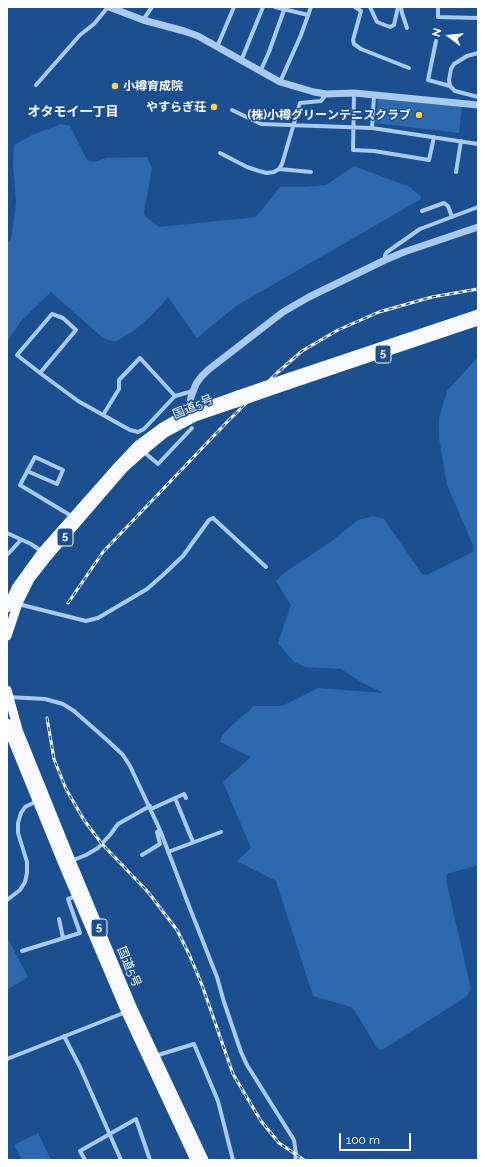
<!DOCTYPE html>
<meta charset="utf-8">
<style>
body{margin:0}
#map{position:relative;width:485px;height:1167px;overflow:hidden;background:#1b4f8f;font-family:Raleway,sans-serif}
canvas{display:block}
.frame{position:absolute;inset:0;border:8px solid #fff;pointer-events:none}
.north{position:absolute;left:429px;top:16px;width:40px;height:40px;-webkit-text-stroke:3px #1b4f8f;paint-order:stroke;rotate:286deg;font-size:11px;font-weight:700;line-height:16px;text-align:center;color:#fff}
.north::after{content:'';display:block;margin:auto;width:14px;height:18px;background:#fff;clip-path:polygon(50% 0,100% 100%,50% 72%,0 100%)}
.scale{position:absolute;left:339px;top:1133px;width:72px;height:18px;box-sizing:border-box;border:2px solid #fff;border-top:0;padding-left:5px;font-size:12px;line-height:14px;white-space:nowrap;color:#fff;-webkit-text-stroke:3px #1b4f8f;paint-order:stroke}
</style>
<div id="map">
<canvas width="485" height="1167"></canvas>
<div class="frame"></div>
<div class="north">N</div>
<div class="scale">100 m</div>
</div>
<script>
const ctx = document.querySelector('canvas').getContext('2d');
ctx.lineJoin = 'round';
function fill(path, color) { ctx.fillStyle = color; ctx.fill(path, 'evenodd'); }
const poly = rows => new Path2D(rows.map(r => 'M' + r).join(''));
function stroke(path, color, width, dash) { ctx.strokeStyle = color; ctx.lineWidth = width; ctx.lineCap = dash ? 'butt' : 'round'; ctx.setLineDash(dash || []); ctx.stroke(path); }
function drawText(font, color, halo, rows, align = 'center') {
  ctx.font = font + ' Raleway,"Noto Sans JP",sans-serif'; ctx.lineWidth = 3; ctx.setLineDash([]); ctx.textBaseline = 'middle'; ctx.strokeStyle = halo; ctx.fillStyle = color; for (const [text, x, y, turn = 0] of rows) {
    ctx.save(); ctx.translate(x, y); ctx.rotate((+turn || 0) * Math.PI / 180); ctx.textAlign = isNaN(turn) ? turn : align; if (halo) ctx.strokeText(text, 0, 0); ctx.fillText(text, 0, 0); ctx.restore();
  }
}
fill(poly([
 [378,99,462,107,459,133,375,123],
 [61,124,70,126,87,160,94,162,107,158,147,157,152,168,144,212,145,216,159,227,256,217,280,187,302,187,326,185,354,166,410,187,421,197,421,199,236,306,197,338,168,297,152,315,135,330,115,342,103,338,51,292,21,321,7,342,7,243,11,240,16,203,13,163,14,145,32,135],
 [478,357,478,865,447,874,446,880,471,989,466,997,382,1050,377,1048,355,1011,351,1007,313,996,276,881,237,861,251,848,223,782,251,757,220,742,222,736,227,730,254,706,282,706,318,688,383,693,361,682,341,669,305,667,294,662,278,643,291,605,276,581,284,573,329,543,358,520,373,516,384,519,422,574,427,575,473,552,473,545,447,485,439,438,439,418,447,391],
 [7,937,28,977,7,990],
 [38,1133,51,1160,22,1160,14,1145]
]), '#2e69ad');
stroke(poly([
 [275,7,308,15],
 [355,7,361,11,353,40,354,44,361,49,409,68],
 [370,7,377,22,390,27,394,25,398,7],
 [401,7,402,13,407,28],
 [438,7,438,17,478,18],
 [143,20,152,7],
 [436,41,428,80,450,86],
 [217,47,234,7],
 [478,53,467,56,454,64,451,69,449,80,450,86,455,91,478,97],
 [241,61,263,7],
 [260,72,269,52,284,10],
 [280,82,301,35,311,7],
 [36,85,80,35,94,24,108,7],
 [354,93,353,150,374,151,429,160,434,137],
 [232,110,261,124,372,128,478,144],
 [372,128,374,95],
 [220,153,247,167,259,171,267,173,274,172,279,169,282,164,300,103,321,101,326,94],
 [279,169,311,172],
 [456,172,461,141],
 [422,211,444,203,448,206,452,217],
 [385,260,385,255,387,252,420,229,478,207],
 [40,373,76,330,63,318,52,314,17,355,40,373,78,401,130,430,138,432,144,429,175,396,193,391],
 [103,415,119,389,119,380,140,358,175,396],
 [144,452,158,464,192,428],
 [27,471,57,484,63,470,35,457,20,485,73,517],
 [7,533,31,544,43,552],
 [7,555,21,540],
 [18,604,86,621,98,618,147,589,163,575,183,556,209,520,213,518,266,567],
 [8,697,45,699,63,704,74,711,107,740,123,755,130,766,160,830,189,906,217,977,224,1002,241,1052,247,1065,294,1140,296,1154,295,1160],
 [175,798,193,842],
 [151,809,184,794,186,798],
 [168,852,221,832],
 [142,855,160,844,157,832,160,830],
 [71,861,86,855,98,848,110,835,118,824,150,806],
 [7,900,20,890,25,882,27,873,27,862,18,833,18,823,21,813,25,807,37,801],
 [59,919,63,938],
 [22,951,80,933,68,899,77,896],
 [64,1036,80,1067,121,1160],
 [155,1056,194,1044,218,1101,233,1160],
 [7,1059,126,1012],
 [85,1160,80,1151,136,1119,150,1160]
]), '#a9c9ee', 4);
stroke(poly([
 [109,7,143,20,184,31,198,36,280,82,314,92,326,94,354,93,478,105],
 [195,415,190,403,191,397,196,384,201,377,208,370,283,312,309,297,385,260,404,252,478,227]
]), '#a9c9ee', 7);
stroke(poly([
 [290,377,478,314],
 [288,385,478,321],
 [7,608,16,588,42,552,119,465,138,445,161,428,182,416,193,411,238,395],
 [7,636,18,603,30,579,48,556,123,469,143,451,165,433,195,417,236,403],
 [7,690,18,730,71,861,133,1009,204,1160],
 [7,723,10,734,63,864,126,1012,195,1160]
]), '#f8faff', 9);
const rail = poly([
 [68,603,103,552,228,421,278,372,302,351,338,330,379,312,432,297,478,289],
 [47,718,54,759,66,789,84,820,102,844,148,892,177,930,189,954,202,985,233,1074,261,1121,279,1143,304,1160]
]);
stroke(rail, '#fff', 3);
stroke(rail, '#1b4f8f', 1.5, [4.5]);
stroke(poly([
 [238,395,290,377],
 [236,403,288,385]
]), '#f8faff', 9);
for (const [x, y, r, color] of [
 [115,86,4,"#ffd166"],
 [214,107,4,"#ffd166"],
 [419,115,4,"#ffd166"]
]) { const dot = new Path2D(); dot.arc(x, y, r, 0, 2 * Math.PI); ctx.fillStyle = color; ctx.fill(dot); stroke(dot, '#1b4f8f', 1.5); }
for (const [x, y, w] of [
 [383,354,16],
 [65,537,16],
 [99,928,16]
]) { const box = new Path2D(); box.roundRect(x - w / 2, y - 9, w, 18, 3); ctx.fillStyle = '#1b4f8f'; ctx.fill(box); stroke(box, '#fff', 1); }
drawText('bold 11px', '#fff', null, [
 ["5",383,354],
 ["5",65,537],
 ["5",99,928]
]);
drawText('bold 12px', '#fff', '#1b4f8f', [
 ["小樽育成院",123,86,"left"],
 ["やすらぎ荘",206,107],
 ["(株)小樽グリーンテニスクラブ",411,115]
], 'right');
drawText('12px', '#fff', '#1b4f8f', [
 ["国道5号",193,407,-23],
 ["国道5号",129,967,67]
]);
drawText('bold 13px', '#fff', '#1b4f8f', [
 ["オタモイ一丁目",73,112]
]);
</script>
